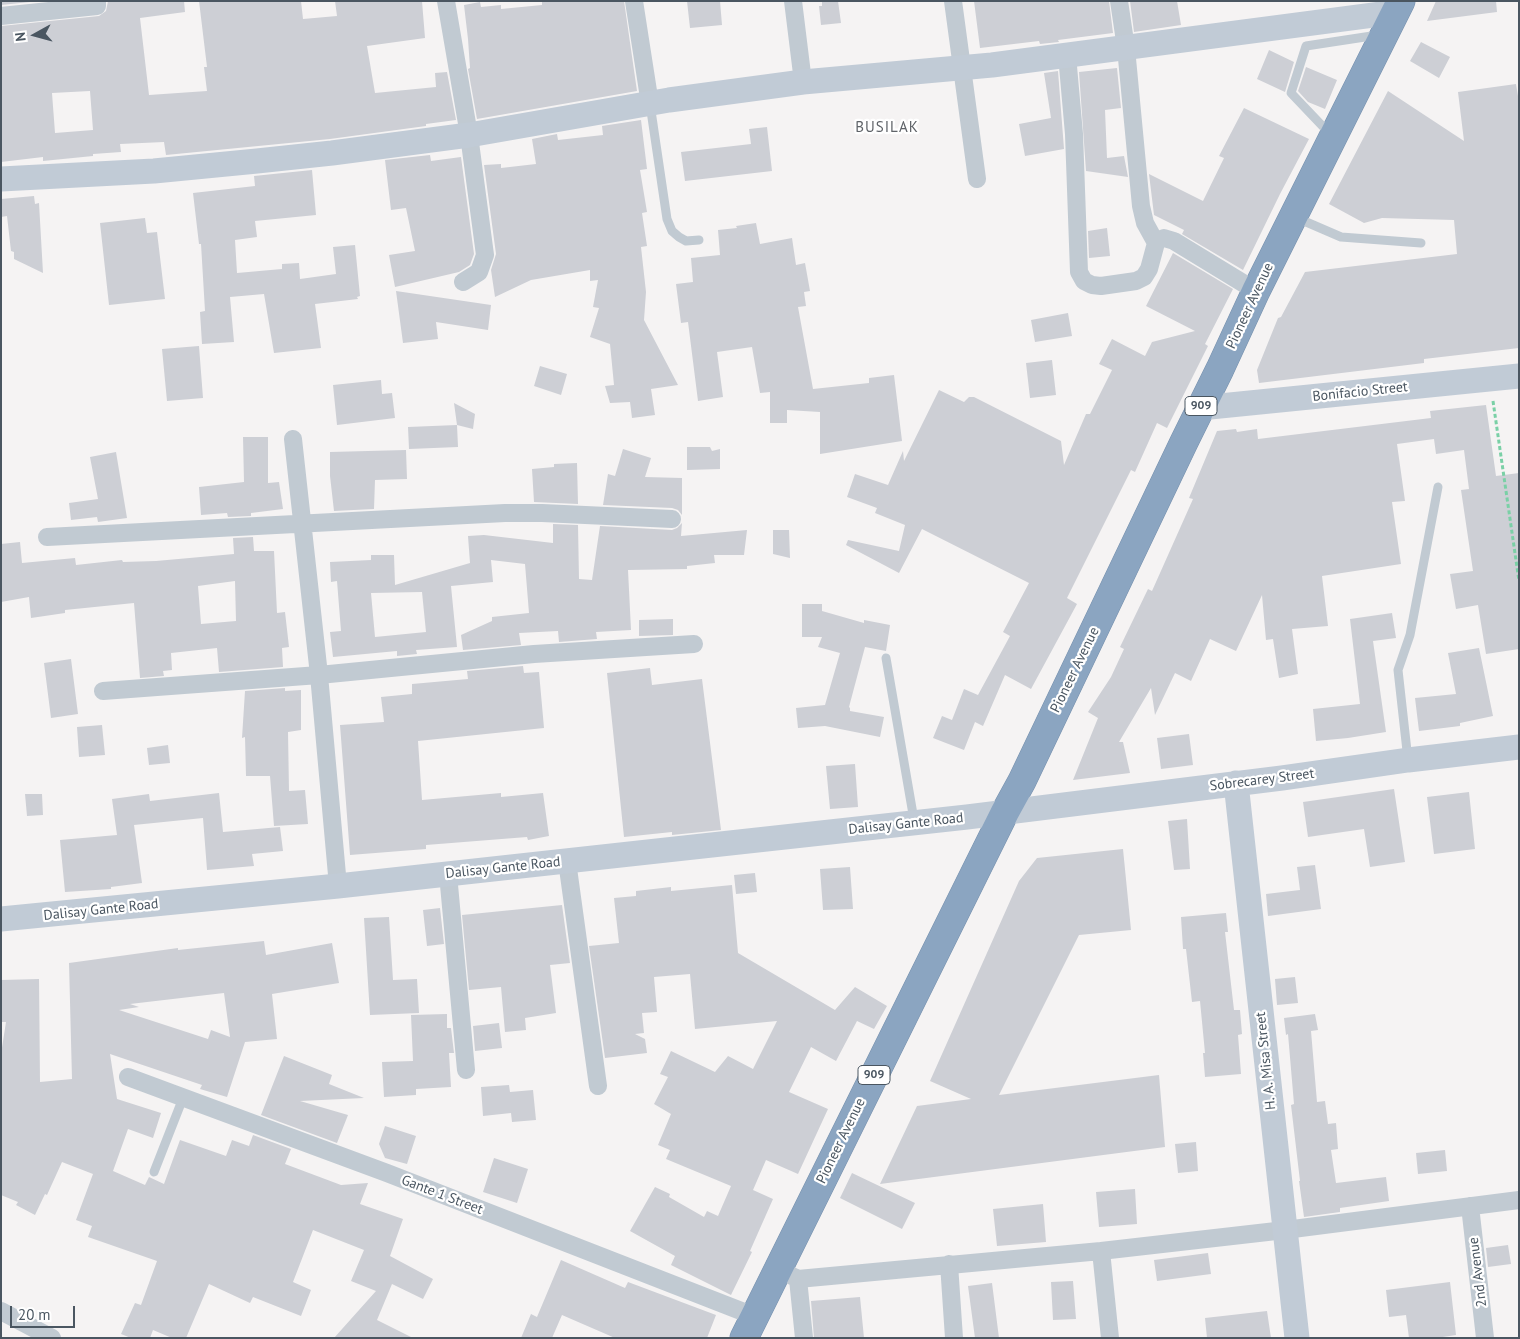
<!DOCTYPE html>
<style>
body{margin:0}
#map{position:relative;width:1520px;height:1339px;overflow:hidden;background:#f5f3f3;font-family:"PT Sans",sans-serif}
canvas{display:block}
.frame{position:absolute;inset:0;border:2px solid #4a5661;pointer-events:none}
.north{position:absolute;left:10px;top:10px;width:50px;height:50px;-webkit-text-stroke:4px #fff;paint-order:stroke;rotate:263deg;font-size:14px;font-weight:700;line-height:20px;text-align:center;color:#4a5661}
.north::after{content:'';display:block;margin:auto;width:18px;height:22px;background:#4a5661;clip-path:polygon(50% 0,100% 100%,50% 72%,0 100%)}
.scale{position:absolute;left:10px;top:1306px;width:65px;height:22px;box-sizing:border-box;border:2px solid #4a5661;border-top:0;padding-left:6px;font-size:15px;line-height:18px;white-space:nowrap;color:#4a5661;-webkit-text-stroke:4px #fff;paint-order:stroke}
</style>
<div id="map">
<canvas width="1520" height="1339"></canvas>
<div class="frame"></div>
<div class="north">N</div>
<div class="scale">20 m</div>
</div>
<script>
const ctx = document.querySelector('canvas').getContext('2d');
ctx.lineJoin = 'round';
function fill(path, color) { ctx.fillStyle = color; ctx.fill(path, 'evenodd'); }
const poly = rows => new Path2D(rows.map(r => 'M' + r).join(''));
function stroke(path, color, width, dash) { ctx.strokeStyle = color; ctx.lineWidth = width; ctx.lineCap = dash ? 'butt' : 'round'; ctx.setLineDash(dash || []); ctx.stroke(path); }
function drawText(font, color, halo, rows, align = 'center') {
  ctx.font = font + ' "PT Sans",sans-serif'; ctx.lineWidth = 4.5; ctx.setLineDash([]); ctx.textBaseline = 'middle'; ctx.strokeStyle = halo; ctx.fillStyle = color; for (const [text, x, y, turn = 0] of rows) {
    ctx.save(); ctx.translate(x, y); ctx.rotate((+turn || 0) * Math.PI / 180); ctx.textAlign = isNaN(turn) ? turn : align; if (halo) ctx.strokeText(text, 0, 0); ctx.fillText(text, 0, 0); ctx.restore();
  }
}
fill(poly([
 [1,1,40,1,1,5],
 [108,1,184,1,185,12,140,18,149,95,207,91,204,67,207,67,199,1,301,1,303,19,337,16,335,1,422,1,425,38,367,46,375,93,436,87,435,73,447,72,456,120,426,124,426,126,330,139,166,155,164,142,120,144,121,152,93,154,93,156,43,161,43,157,1,162,1,26,99,16,106,11],
 [90,91,93,130,55,133,52,93],
 [542,1,624,1,637,91,477,119,468,69,470,68,468,39,464,5,480,2,481,7,501,5,501,9,542,5],
 [687,1,720,1,722,25,690,28],
 [822,1,838,1,841,23,821,25,819,6,822,6],
 [974,1,1109,1,1113,33,1058,40,1059,42,1040,44,1039,41,980,48],
 [1130,1,1177,1,1181,25,1134,32],
 [1436,1,1496,1,1497,12,1427,21],
 [1421,42,1450,57,1439,78,1410,61],
 [1269,50,1294,62,1285,92,1257,79],
 [1306,67,1337,80,1325,109,1308,102,1298,91],
 [1117,68,1121,108,1105,110,1107,158,1124,156,1128,177,1086,171,1079,72],
 [1058,71,1064,149,1025,156,1019,124,1051,118,1044,73],
 [1516,84,1519,102,1519,348,1424,359,1424,363,1259,383,1257,370,1278,318,1281,317,1305,272,1457,254,1454,220,1382,218,1364,223,1329,204,1388,91,1464,141,1458,92],
 [1244,108,1309,139,1280,194,1243,270,1182,234,1184,230,1154,215,1149,174,1203,201,1224,158,1219,156],
 [641,120,647,169,640,170,647,212,642,213,647,246,641,247,646,292,644,320,678,385,651,389,655,415,632,418,630,402,610,403,605,386,614,385,610,344,590,337,599,308,593,307,598,280,590,281,590,270,531,280,495,297,491,270,496,254,484,165,501,164,501,168,536,164,532,139,557,134,558,140,603,135,602,126],
 [767,127,772,171,685,181,681,152,751,144,749,129],
 [430,155,431,161,461,157,474,254,470,265,459,272,395,287,389,255,415,251,406,208,391,210,385,160],
 [312,170,316,215,255,221,257,237,235,240,237,273,282,269,282,264,299,263,300,279,336,274,333,247,355,245,360,296,357,297,358,299,315,304,321,348,274,353,264,294,230,297,234,342,202,344,200,312,205,311,201,244,199,244,193,193,255,186,254,176],
 [34,196,35,204,39,203,43,273,14,259,14,252,11,251,7,216,1,217,1,199],
 [145,218,147,233,157,232,165,299,109,305,100,223],
 [756,223,760,244,792,238,796,265,805,263,810,291,804,292,806,306,798,307,813,389,869,383,869,378,894,375,902,441,820,454,820,412,787,410,787,423,770,423,770,392,760,393,752,347,717,352,723,397,698,401,688,322,681,323,676,284,693,282,691,258,720,255,718,230,737,228,736,226],
 [1107,228,1110,256,1089,258,1088,231],
 [1173,253,1233,289,1205,344,1208,346,1167,428,1157,423,1135,472,1131,470,1067,598,1077,604,1031,689,1005,675,983,726,975,722,964,750,933,738,942,716,952,720,964,689,978,695,1010,636,1003,632,1029,583,922,529,899,573,846,545,848,540,899,551,905,525,875,513,877,508,847,497,855,474,888,485,903,451,904,461,939,390,964,402,969,397,974,397,1061,441,1064,465,1086,414,1090,414,1112,370,1099,364,1112,339,1145,356,1152,342,1195,331,1146,306],
 [396,291,491,305,488,330,436,322,438,339,403,343],
 [1068,313,1072,336,1035,342,1031,320],
 [199,346,203,398,167,401,162,349],
 [1052,360,1056,395,1030,398,1026,363],
 [540,366,567,374,561,395,534,386],
 [381,380,382,394,392,393,395,418,337,425,333,385],
 [454,403,475,414,473,429,457,425],
 [1486,405,1496,476,1519,473,1519,649,1486,654,1478,605,1456,609,1450,574,1473,571,1461,490,1469,489,1464,450,1436,454,1434,439,1397,444,1405,501,1392,502,1401,564,1322,576,1328,626,1292,629,1298,674,1279,678,1273,639,1266,640,1262,595,1236,651,1210,639,1191,681,1175,673,1155,715,1151,688,1119,742,1123,742,1130,773,1073,780,1098,718,1088,712,1111,677,1124,649,1120,647,1148,589,1152,591,1193,499,1189,498,1217,431,1236,429,1237,432,1257,429,1258,439,1431,418,1430,411],
 [457,425,458,447,409,449,408,427],
 [243,437,268,437,268,483,279,482,283,509,251,513,251,516,228,517,227,513,201,515,199,487,244,482],
 [687,447,710,447,712,451,720,449,720,469,687,470],
 [623,449,651,458,645,477,682,478,682,515,678,510,672,508,603,505,608,474,615,476],
 [406,450,407,479,375,480,374,509,334,511,330,476,330,452],
 [116,452,127,518,98,522,97,517,71,520,69,503,98,499,90,457],
 [577,463,578,504,534,502,532,469,554,467,554,464],
 [682,523,681,536,747,530,744,555,714,555,715,563,687,566,687,569,628,570,631,630,596,632,597,639,559,642,558,631,519,633,521,645,463,650,461,635,492,621,492,617,529,613,525,564,491,560,493,582,451,586,457,647,416,650,417,654,397,656,397,651,333,657,330,632,341,631,337,581,331,582,330,562,371,560,371,555,394,555,395,585,470,563,468,536,484,535,553,543,553,524,578,525,579,579,592,580,600,526,672,530,677,528],
 [422,592,426,632,375,637,371,593],
 [773,530,789,530,790,558,773,554],
 [253,537,254,551,274,551,277,613,285,612,289,647,282,648,283,667,219,672,217,648,171,653,172,670,163,671,164,676,140,678,134,603,65,610,65,613,31,618,29,597,1,602,1,544,20,542,22,563,75,558,76,565,122,560,123,562,156,561,234,554,233,538],
 [235,581,236,621,201,624,198,586],
 [802,604,822,604,822,611,864,623,864,620,890,625,886,651,865,647,849,707,850,708,850,711,884,717,880,737,825,726,798,728,796,708,825,705,840,653,818,647,822,637,802,637],
 [1392,613,1396,638,1373,641,1386,732,1348,738,1316,741,1313,709,1360,704,1350,619],
 [673,619,673,635,639,636,639,620],
 [1479,648,1493,716,1460,723,1460,726,1419,731,1415,698,1456,694,1448,653],
 [71,659,78,714,51,718,44,663],
 [523,666,524,673,539,672,544,728,418,741,422,800,501,793,501,797,543,793,549,836,528,840,527,837,426,845,426,849,350,855,340,725,384,722,381,697,412,694,412,684,468,679,467,671],
 [650,668,652,685,702,679,721,830,672,835,672,832,624,837,607,673],
 [285,688,285,691,301,690,301,730,288,732,289,791,305,790,308,824,274,826,270,776,246,776,245,737,242,738,245,691],
 [102,725,105,755,79,757,77,727],
 [1189,734,1193,765,1161,769,1157,738],
 [168,745,170,763,149,765,147,748],
 [855,764,858,807,830,809,826,766],
 [1394,789,1405,862,1370,867,1364,829,1308,837,1303,802],
 [1469,792,1475,849,1434,854,1427,797],
 [219,793,223,832,280,827,283,851,252,854,254,866,207,870,203,818,134,825,142,883,111,887,111,889,65,892,60,840,117,835,112,799,149,794,150,801],
 [25,794,42,794,43,815,27,816],
 [1187,819,1190,869,1174,870,1168,821],
 [1123,849,1131,930,1079,935,999,1095,1159,1075,1165,1147,880,1184,917,1106,971,1099,930,1081,1019,881,1037,858],
 [1315,865,1321,909,1268,916,1266,894,1300,890,1297,867],
 [850,867,853,909,823,910,820,869],
 [755,873,757,892,736,894,734,875],
 [732,885,738,953,835,1010,855,987,887,1006,874,1029,857,1021,836,1061,811,1047,789,1092,828,1109,798,1174,766,1160,753,1190,773,1199,750,1251,752,1252,731,1295,671,1265,675,1256,630,1231,655,1187,670,1194,669,1197,704,1217,707,1211,718,1216,731,1186,666,1159,670,1150,658,1145,671,1114,654,1104,668,1077,660,1074,671,1051,715,1072,728,1056,753,1069,777,1021,695,1029,690,974,654,977,657,1012,642,1013,644,1033,635,1034,645,1039,647,1053,605,1058,589,946,619,943,614,898,636,896,636,891,671,887,671,891],
 [562,905,570,963,550,965,556,1013,525,1018,526,1030,505,1032,501,987,469,990,462,915],
 [440,908,444,944,427,946,423,910],
 [1226,913,1228,932,1225,932,1234,1010,1240,1010,1242,1034,1238,1035,1241,1074,1205,1077,1203,1053,1205,1053,1200,1001,1192,1002,1186,949,1183,949,1181,917],
 [389,917,393,980,417,979,419,1013,370,1015,364,918],
 [264,941,266,955,332,943,339,983,272,994,277,1039,245,1042,227,1097,200,1089,202,1085,110,1054,117,1099,161,1113,153,1138,128,1129,113,1171,145,1185,149,1177,164,1184,180,1140,226,1156,232,1140,249,1146,253,1135,291,1149,285,1164,341,1185,368,1183,360,1204,403,1219,390,1256,433,1279,423,1299,392,1284,377,1320,413,1338,334,1338,376,1291,351,1281,364,1250,313,1230,293,1282,311,1290,301,1316,253,1297,250,1303,209,1284,186,1338,172,1338,153,1330,150,1338,131,1338,121,1334,135,1303,141,1305,157,1261,88,1237,92,1226,76,1220,93,1174,62,1162,47,1195,45,1194,35,1215,16,1205,18,1202,1,1195,1,1054,6,1022,1,1022,1,980,39,979,40,1082,72,1079,69,963,178,948,178,950],
 [224,993,230,1037,211,1030,208,1039,119,1010,139,1007,130,1004],
 [1295,977,1298,1003,1277,1005,1275,979],
 [447,1014,447,1028,451,1028,454,1053,449,1053,451,1087,416,1089,416,1095,384,1097,382,1062,413,1061,411,1015],
 [1315,1014,1318,1030,1311,1031,1317,1102,1325,1101,1328,1124,1336,1123,1338,1149,1331,1150,1336,1183,1386,1177,1389,1201,1340,1208,1340,1212,1304,1217,1299,1181,1300,1181,1291,1105,1294,1104,1288,1034,1286,1035,1284,1018],
 [499,1023,502,1048,475,1051,473,1026],
 [284,1056,332,1075,329,1084,364,1098,300,1101,348,1115,337,1143,261,1115],
 [509,1085,510,1092,533,1090,536,1120,512,1122,511,1113,483,1116,481,1087],
 [385,1126,416,1136,407,1164,385,1158,379,1144],
 [1196,1142,1198,1171,1178,1173,1175,1144],
 [1445,1150,1447,1171,1418,1174,1416,1153],
 [494,1158,528,1169,517,1203,483,1192],
 [852,1173,915,1203,902,1229,840,1198],
 [1135,1189,1137,1224,1099,1227,1096,1192],
 [1043,1204,1046,1242,997,1246,993,1209],
 [1508,1245,1511,1264,1488,1267,1486,1248],
 [1208,1253,1211,1274,1157,1281,1154,1260],
 [561,1260,625,1288,628,1282,716,1315,707,1338,615,1338,562,1315,552,1338,521,1338,531,1314,537,1317],
 [1073,1281,1076,1319,1053,1320,1051,1282],
 [1450,1282,1456,1335,1436,1338,1409,1338,1406,1315,1389,1317,1386,1290],
 [992,1283,999,1338,975,1338,968,1286],
 [860,1297,864,1338,814,1338,811,1301],
 [1267,1311,1271,1338,1207,1338,1205,1318]
]), '#cdcfd5');
const highway = poly([
 [744,1338,1005,812,1022,781,1184,442,1220,369,1256,291,1401,1]
]);
stroke(highway, '#7690ad', 29);
stroke(poly([
 [1493,401,1519,581]
]), '#7ad0a6', 3, [4, 2.5]);
stroke(poly([
 [650,104,667,219,672,231,679,237,686,241,699,240],
 [1330,134,1291,93,1306,46,1378,35],
 [1297,218,1341,237,1421,243],
 [886,658,914,820],
 [1408,760,1398,670,1410,635,1438,487],
 [154,1172,183,1098]
]), '#c1cad2', 9);
stroke(poly([
 [446,1,469,135,485,255,479,272,463,282],
 [634,1,650,104],
 [793,1,803,82],
 [953,1,977,179],
 [1119,1,1126,48,1141,206,1145,223,1156,243],
 [1,16,97,6,97,1],
 [1067,55,1074,134,1079,272,1084,281,1092,285,1101,286,1136,281,1144,277,1149,269,1156,243,1159,240,1164,238,1174,241,1256,291],
 [293,439,319,675,338,886],
 [47,537,505,513,542,513,672,519],
 [103,691,319,675,534,654,694,644],
 [567,861,598,1086],
 [448,874,466,1070],
 [128,1077,387,1173,754,1316],
 [1470,1206,1485,1338],
 [1101,1251,1110,1338],
 [949,1264,954,1338],
 [778,1269,798,1279,1101,1251,1285,1230,1519,1200],
 [798,1279,804,1338],
 [1,1311,52,1338]
]), '#c1cad2', 18);
stroke(poly([
 [1,179,154,171,257,161,332,153,469,135,669,100,803,82,992,65,1396,12],
 [1200,408,1519,376],
 [1236,783,1297,1338],
 [1,919,338,886,967,817,1282,778,1408,760,1519,747]
]), '#c1cbd6', 25);
stroke(highway, '#8ba5c1', 28);
for (const [x, y, w] of [
 [1201,406,32],
 [874,1075,32]
]) { const box = new Path2D(); box.roundRect(x - w / 2, y - 9.5, w, 19, 4); ctx.fillStyle = '#fff'; ctx.fill(box); stroke(box, '#4a5661', 1); }
drawText('bold 12px', '#4a5661', null, [
 ["909",1201,406],
 ["909",874,1075]
]);
drawText('14px', '#4a5661', '#fff', [
 ["Pioneer Avenue",1250,306,-65],
 ["Bonifacio Street",1360,392,-6],
 ["Pioneer Avenue",1075,670,-64],
 ["Sobrecarey Street",1262,780,-7],
 ["Dalisay Gante Road",906,824,-6],
 ["Dalisay Gante Road",503,868,-6],
 ["Dalisay Gante Road",101,910,-6],
 ["H. A. Misa Street",1266,1061,-96],
 ["Pioneer Avenue",841,1141,-64],
 ["Gante 1 Street",442,1195,21],
 ["2nd Avenue",1478,1272,-97]
]);
ctx.letterSpacing = '1px';
drawText('15px', '#5f6368', '#fff', [
 ["BUSILAK",887,128]
]);
ctx.letterSpacing = '0px';
</script>
